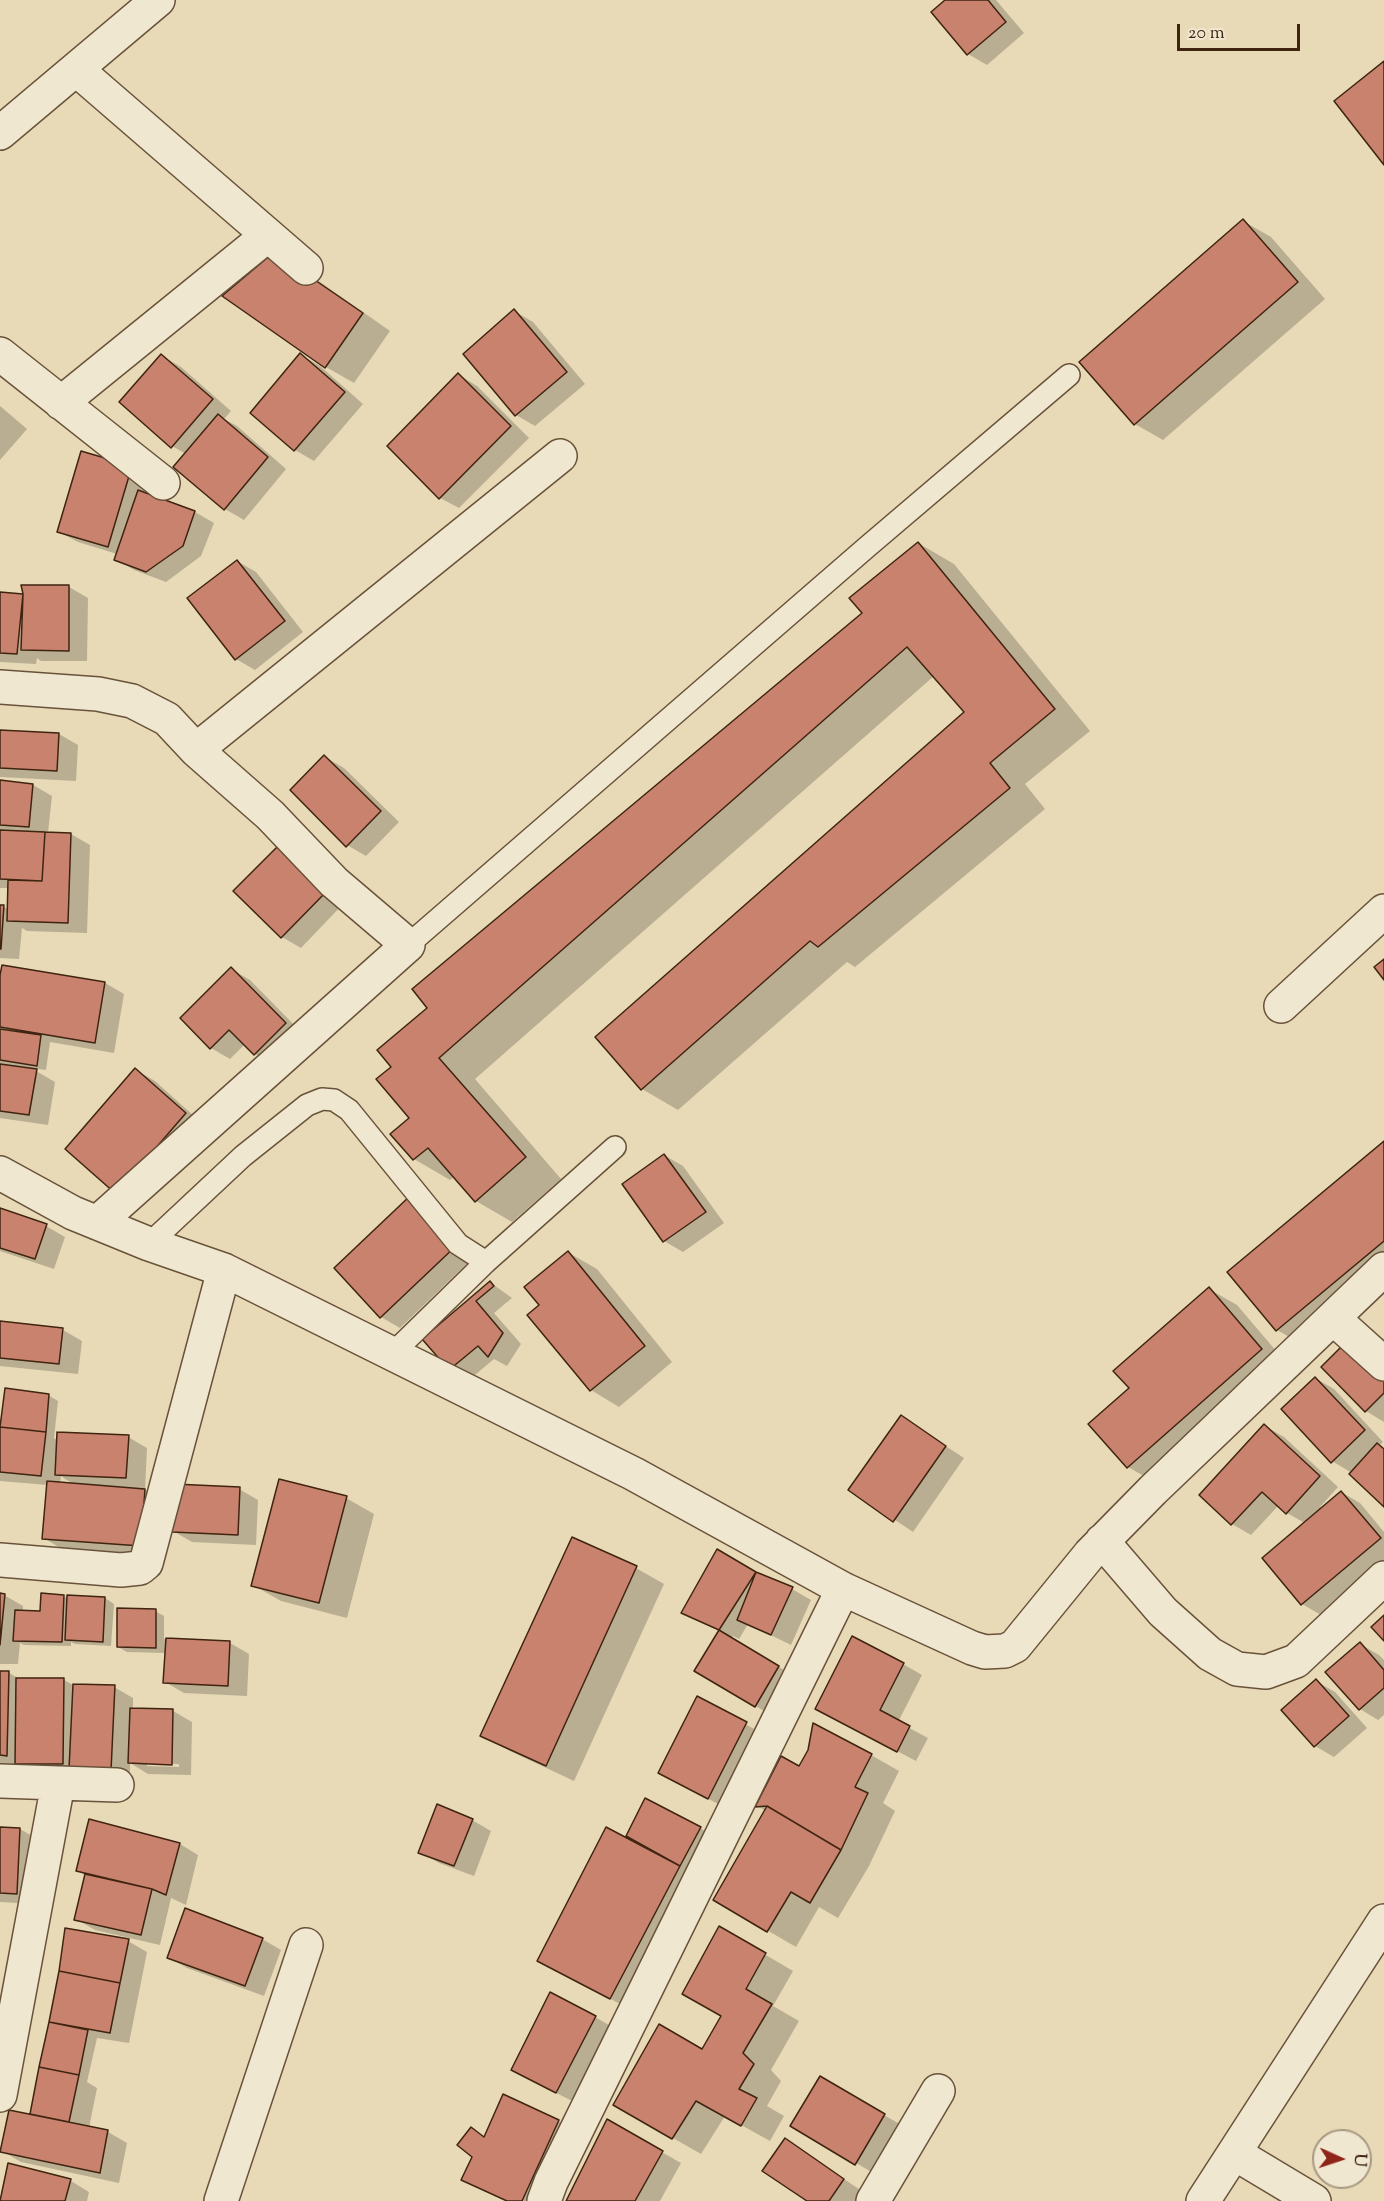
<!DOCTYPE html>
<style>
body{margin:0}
#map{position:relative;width:1384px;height:2201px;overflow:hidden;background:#e8dab7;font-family:"Sorts Mill Goudy",serif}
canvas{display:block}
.north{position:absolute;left:1312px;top:2129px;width:60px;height:60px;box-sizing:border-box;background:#f0e7d0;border:2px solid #a99983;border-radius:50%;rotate:93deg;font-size:16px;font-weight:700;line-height:24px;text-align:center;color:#3f2410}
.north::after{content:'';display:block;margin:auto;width:21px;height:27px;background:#8f2418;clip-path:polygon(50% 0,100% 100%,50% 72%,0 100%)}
.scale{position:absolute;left:1177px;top:24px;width:123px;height:27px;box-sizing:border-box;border:3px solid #3f2410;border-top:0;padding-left:8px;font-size:18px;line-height:21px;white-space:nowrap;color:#3f2410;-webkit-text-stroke:4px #f0e7d0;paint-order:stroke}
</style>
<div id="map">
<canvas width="1384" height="2201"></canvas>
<div class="north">U</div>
<div class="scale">20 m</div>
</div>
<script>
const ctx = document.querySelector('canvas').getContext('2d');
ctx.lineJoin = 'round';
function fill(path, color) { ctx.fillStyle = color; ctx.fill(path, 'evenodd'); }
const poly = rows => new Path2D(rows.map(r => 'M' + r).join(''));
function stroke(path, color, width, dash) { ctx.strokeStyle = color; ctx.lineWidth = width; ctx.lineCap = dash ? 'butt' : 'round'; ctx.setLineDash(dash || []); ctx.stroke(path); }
fill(poly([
 [947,0,996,0,1024,33,987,65,968,54],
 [1243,221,1271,237,1325,299,1163,440,1135,424],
 [303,270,390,331,354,383,326,367],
 [514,311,533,322,585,384,535,426,516,415,465,354],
 [301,355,320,366,363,404,314,461,295,450],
 [162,356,181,367,231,411,224,419,237,426,286,469,244,520,225,509,186,454,172,446],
 [459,375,477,386,529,438,459,508,440,498],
 [0,406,27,429,0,460],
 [82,453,150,478,145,494,195,512,214,523,201,556,166,582,134,570,116,559,117,554,78,542,59,532],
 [918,543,954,564,1090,731,1025,784,1045,809,855,967,847,962,678,1110,642,1089,966,712,934,676,475,1079,561,1179,512,1222,476,1201,455,1176,450,1180,414,1159,393,1134,411,1118,393,1067,429,1008,864,613],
 [237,561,256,572,303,632,255,670,236,659,189,598],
 [23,587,69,587,88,598,87,661,41,661,37,658,36,664,0,662,0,593,24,595],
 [0,731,59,734,78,745,76,781,0,777],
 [325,757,344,768,399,822,366,856,347,845],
 [0,782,33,785,52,796,48,833,71,834,90,845,87,933,27,931,22,928,19,959,0,958,0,906,9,909,9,888,0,888],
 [279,846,344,903,301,948,282,937],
 [231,969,250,980,304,1035,274,1065,255,1054,245,1044,230,1059,211,1048],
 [0,977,105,983,124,994,114,1053,50,1042,46,1070,31,1068,55,1082,48,1125,0,1118,0,1030,5,1031,0,1028],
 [136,1070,155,1081,204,1125,117,1192],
 [1384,1143,1384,1280,1305,1346,1277,1330,1230,1272],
 [664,1155,683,1166,724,1223,683,1252,664,1241],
 [412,1196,476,1255,400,1328,381,1317],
 [0,1210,46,1226,65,1237,54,1269,0,1251],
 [569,1253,597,1269,672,1362,619,1407,591,1390,541,1305],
 [491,1283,512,1298,494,1313,521,1344,507,1366,494,1359,469,1380,424,1339],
 [1209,1289,1237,1305,1289,1366,1156,1483,1128,1467,1090,1424,1131,1388],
 [0,1323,63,1330,82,1341,78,1374,0,1366],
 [1384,1367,1384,1422,1366,1411],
 [1315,1378,1334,1389,1383,1442,1379,1446,1384,1449,1384,1505,1352,1473,1332,1461],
 [48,1395,58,1401,54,1438,58,1441,128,1437,147,1448,145,1490,164,1501,160,1556,62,1549,44,1538,48,1485,0,1481,0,1429],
 [61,1476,65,1479,76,1485,60,1484],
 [901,1417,964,1458,913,1532,850,1490],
 [1265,1426,1284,1437,1338,1487,1320,1507,1322,1509,1341,1492,1360,1503,1384,1532,1384,1562,1321,1615,1302,1604,1264,1558,1305,1523,1287,1513,1279,1505,1251,1535,1232,1524,1201,1495],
 [239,1489,258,1500,256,1545,192,1542,173,1531],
 [346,1498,374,1514,347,1618,281,1601,253,1585],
 [573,1539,636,1568,664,1584,574,1781,510,1751,482,1735],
 [718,1551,756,1573,792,1589,811,1600,791,1645,748,1624,739,1639,733,1636,732,1638,797,1678,774,1717,696,1670,720,1631,683,1612],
 [0,1595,4,1595,23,1606,23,1612,42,1613,63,1596,68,1599,105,1598,114,1604,111,1646,75,1644,71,1642,71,1646,24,1645,20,1643,18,1664,0,1664],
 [155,1611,164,1616,164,1639,230,1643,249,1654,247,1696,184,1693,165,1682,166,1653,127,1652,118,1647],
 [1360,1644,1379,1655,1384,1660,1384,1715,1378,1720,1360,1709],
 [903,1664,922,1675,898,1722,928,1738,916,1761,836,1719],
 [0,1673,9,1673,20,1679,64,1680,73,1685,114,1687,133,1698,133,1709,173,1711,192,1722,191,1775,148,1774,130,1763,130,1781,0,1765],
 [147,1763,179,1764,179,1767,147,1766],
 [1316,1681,1335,1692,1367,1728,1334,1757,1315,1746],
 [698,1698,765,1735,728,1809,679,1784],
 [871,1755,899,1771,883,1803,895,1811,869,1866,838,1918,819,1907,796,1947,715,1900,766,1811,757,1806,800,1768],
 [472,1820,491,1831,474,1876,439,1863,420,1852],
 [0,1828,20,1829,39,1840,36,1904,0,1902],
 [700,1828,719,1839,639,2014,567,1976,652,1849],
 [180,1844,198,1855,186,1905,171,1898,160,1945,95,1930,76,1919,86,1876,77,1870],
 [720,1928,793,1971,773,2006,799,2021,771,2070,781,2081,767,2106,784,2116,770,2141,725,2116,701,2154,615,2105,702,2051,723,2015],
 [262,1939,281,1950,264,1996,187,1968,168,1957],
 [128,1941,147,1952,129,2043,97,2038,87,2082,97,2088,89,2128,108,2132,127,2143,119,2183,21,2162,2,2151,31,2116,51,2022],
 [595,2017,614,2028,576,2103,531,2080],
 [820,2078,903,2126,875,2174,792,2126],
 [558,2121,577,2132,546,2201,505,2201,463,2180,474,2156,471,2129,485,2137],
 [607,2121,681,2163,660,2201,567,2201],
 [785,2140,862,2191,855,2201,810,2201],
 [71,2181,89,2192,87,2201,0,2201]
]), '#0003');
const building = poly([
 [945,0,988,0,1006,22,967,55,931,12,945,0],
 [1384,61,1384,165,1334,101,1384,61],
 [1243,219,1298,282,1134,425,1079,362,1243,219],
 [274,252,363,313,325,368,222,296,274,252],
 [514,309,567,372,515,416,463,354,514,309],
 [300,353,345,392,294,451,250,413,300,353],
 [161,354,213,399,171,448,119,402,161,354],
 [458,373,511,426,439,499,387,446,458,373],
 [218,414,268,457,224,510,173,467,218,414],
 [81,451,132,466,108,547,57,532,81,451],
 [138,490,195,511,183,546,146,572,114,560,138,490],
 [918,542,1055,709,990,763,1010,788,818,947,810,941,641,1090,595,1037,964,712,907,647,439,1058,526,1157,475,1202,428,1148,413,1160,390,1134,409,1118,376,1079,391,1067,377,1050,427,1008,412,989,862,613,849,598,918,542],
 [237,560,285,621,235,660,187,598,237,560],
 [21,585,69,585,69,651,21,650,23,594,21,585],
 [0,592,23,594,17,654,0,653,0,592],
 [0,730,59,733,57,771,0,768,0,730],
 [324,755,381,811,346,847,290,790,324,755],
 [0,780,33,784,29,827,0,825,0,780],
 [0,830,45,832,42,881,0,879,0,830],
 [45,832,71,833,68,923,7,921,8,880,42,881,45,832],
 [279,845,326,892,281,938,233,891,279,845],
 [0,905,4,905,1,949,0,949,0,905],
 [1384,959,1384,980,1374,967,1384,959],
 [2,965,105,982,95,1043,0,1027,0,975,2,965],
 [231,967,286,1023,254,1055,229,1030,210,1049,180,1018,231,967],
 [0,1029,41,1035,37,1066,0,1060,0,1029],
 [0,1064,37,1069,29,1115,0,1111,0,1064],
 [135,1068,186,1113,116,1194,65,1149,135,1068],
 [1384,1141,1384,1241,1276,1331,1227,1272,1384,1141],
 [664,1154,706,1212,663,1242,622,1184,664,1154],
 [412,1194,458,1244,380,1318,334,1268,412,1194],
 [0,1208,47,1224,35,1259,0,1248,0,1208],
 [568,1251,645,1346,590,1391,527,1315,539,1305,524,1287,568,1251],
 [490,1281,494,1286,476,1301,503,1333,488,1357,478,1346,449,1370,422,1339,490,1281],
 [1209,1287,1262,1349,1127,1468,1088,1424,1129,1388,1113,1371,1209,1287],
 [0,1321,63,1328,59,1364,0,1358,0,1321],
 [1349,1339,1384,1374,1384,1393,1365,1412,1321,1367,1349,1339],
 [1315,1377,1365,1430,1331,1463,1281,1409,1315,1377],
 [5,1388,49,1394,46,1432,0,1427,5,1388],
 [901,1415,946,1446,893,1522,848,1490,901,1415],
 [1264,1424,1320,1476,1286,1514,1262,1492,1231,1525,1199,1495,1264,1424],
 [0,1427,46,1432,41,1476,0,1472,0,1427],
 [57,1432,129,1435,126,1478,55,1475,57,1432],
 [1377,1443,1384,1449,1384,1507,1349,1474,1377,1443],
 [279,1479,347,1496,319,1603,251,1586,279,1479],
 [47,1481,145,1489,141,1546,42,1539,47,1481],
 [174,1484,240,1487,238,1535,172,1532,174,1484],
 [1341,1491,1381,1538,1301,1605,1262,1558,1341,1491],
 [572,1537,637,1566,546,1766,480,1736,572,1537],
 [717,1549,756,1572,719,1630,681,1613,717,1549],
 [756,1572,793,1587,771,1635,737,1620,756,1572],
 [0,1593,5,1594,0,1645,0,1593],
 [41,1593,64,1595,62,1642,13,1641,15,1610,40,1611,41,1593],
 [67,1595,105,1597,103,1642,65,1640,67,1595],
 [117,1608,156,1609,156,1648,117,1647,117,1608],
 [1384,1615,1384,1641,1371,1627,1384,1615],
 [719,1630,779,1666,755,1707,694,1671,719,1630],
 [852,1636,904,1663,880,1710,910,1726,897,1752,815,1709,852,1636],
 [166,1638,230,1641,228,1686,163,1683,166,1638],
 [1360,1642,1384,1670,1384,1688,1359,1710,1325,1672,1360,1642],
 [0,1671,9,1671,7,1756,0,1755,0,1671],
 [16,1678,64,1678,63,1764,15,1764,16,1678],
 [1316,1679,1349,1716,1314,1747,1281,1710,1316,1679],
 [73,1684,115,1685,111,1771,69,1769,73,1684],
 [697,1696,747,1722,708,1799,658,1773,697,1696],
 [130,1708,173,1709,172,1765,128,1763,130,1708],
 [813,1723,872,1754,855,1787,868,1793,841,1850,767,1806,755,1807,781,1756,799,1766,808,1750,813,1723],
 [645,1798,701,1827,680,1866,626,1836,645,1798],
 [437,1804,473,1819,454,1866,418,1853,437,1804],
 [767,1806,841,1850,810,1903,791,1892,767,1932,713,1900,767,1806],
 [89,1819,180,1843,166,1895,152,1889,76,1871,89,1819],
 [0,1827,20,1828,17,1894,0,1893,0,1827],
 [606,1827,680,1866,610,1999,537,1961,606,1827],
 [85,1874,152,1889,141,1935,74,1920,85,1874],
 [185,1908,263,1938,245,1986,167,1958,185,1908],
 [719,1926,766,1953,746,1989,772,2004,743,2053,754,2064,739,2089,757,2098,741,2126,696,2101,672,2139,613,2105,659,2024,702,2049,721,2016,682,1994,719,1926],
 [65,1928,129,1939,120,1983,59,1971,65,1928],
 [59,1971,120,1983,110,2033,49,2022,59,1971],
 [550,1992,596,2016,556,2093,511,2070,550,1992],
 [49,2022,88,2030,79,2075,39,2067,49,2022],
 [39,2067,79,2075,69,2122,30,2114,39,2067],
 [820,2076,885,2114,855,2165,790,2126,820,2076],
 [503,2094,559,2120,522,2201,507,2201,461,2180,472,2157,457,2145,471,2127,484,2137,503,2094],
 [9,2110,108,2130,100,2173,0,2152,9,2110],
 [607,2119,663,2151,635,2201,566,2201,607,2119],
 [785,2138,844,2179,829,2201,807,2201,762,2171,785,2138],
 [8,2163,71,2179,65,2201,0,2201,8,2163]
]);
fill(building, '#c9826e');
stroke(building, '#3f2410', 1.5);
const service = poly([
 [408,945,867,547,1069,375],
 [149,1244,243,1156,307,1105,322,1099,334,1100,349,1110,458,1244,486,1262],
 [393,1353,486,1262,615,1147]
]);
const minor = poly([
 [76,69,306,268],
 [0,133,158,0],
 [0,354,163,483],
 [61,403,268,235],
 [0,687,98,694,132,701,167,719,196,750,270,815,334,882,408,945,97,1223],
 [196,750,560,456],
 [1281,1006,1384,911],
 [0,1173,73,1213,149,1244,224,1270,634,1474,843,1589,972,1648,985,1652,1005,1651,1015,1646,1090,1554,1153,1490,1384,1269],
 [1333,1318,1384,1364],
 [1102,1541,1163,1612,1210,1654,1237,1669,1266,1672,1296,1661,1384,1578],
 [0,1560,121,1570,140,1568,146,1563,224,1270],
 [0,1781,117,1785],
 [0,2095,58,1784],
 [1234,2153,1314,2201],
 [221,2201,306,1945],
 [544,2201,551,2182,843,1589],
 [873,2201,938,2091],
 [1203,2201,1384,1921]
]);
stroke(service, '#69523a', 24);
stroke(minor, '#69523a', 36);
stroke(service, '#f0e7d0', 21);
stroke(minor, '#f0e7d0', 33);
</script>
